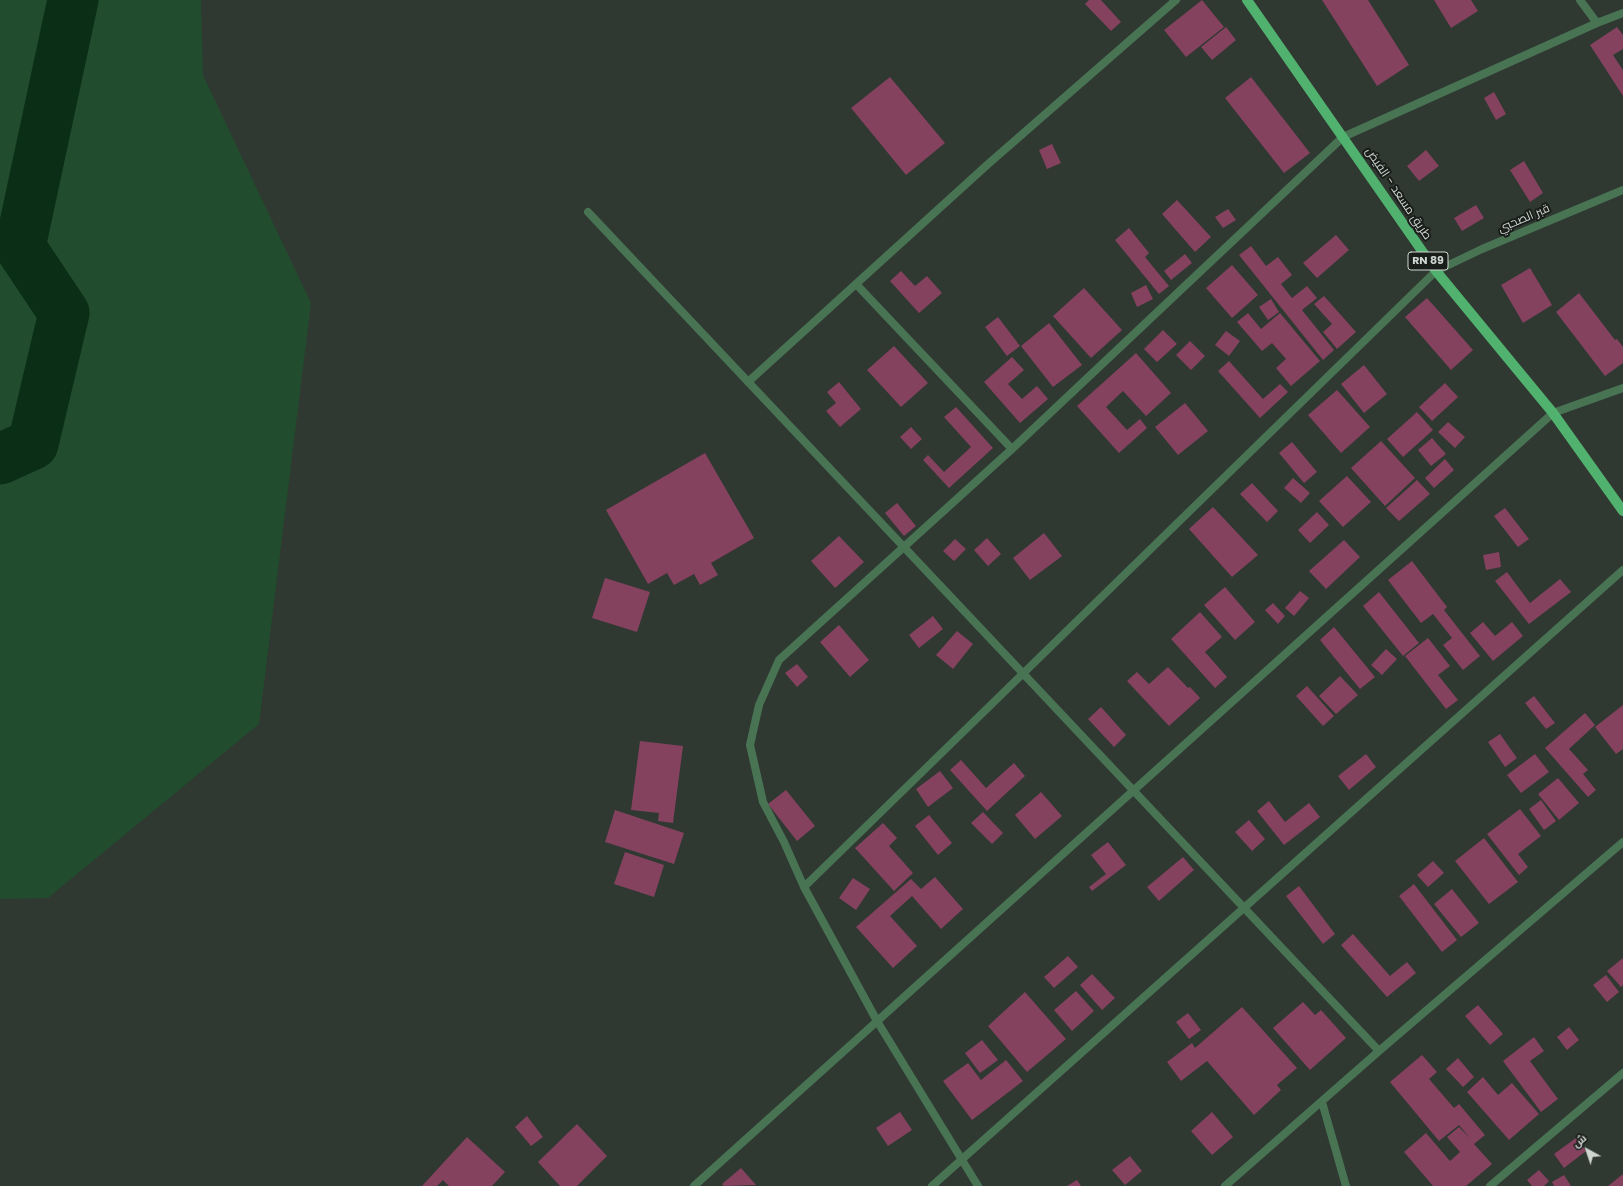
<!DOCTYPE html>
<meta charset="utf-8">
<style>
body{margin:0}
#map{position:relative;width:1623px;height:1186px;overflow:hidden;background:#2f3831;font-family:Poppins,Cairo,sans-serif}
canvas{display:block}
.north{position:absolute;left:1567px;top:1130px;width:40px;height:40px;-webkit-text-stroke:3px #1a1e1b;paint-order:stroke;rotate:320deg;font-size:11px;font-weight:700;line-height:16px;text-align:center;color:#cfd5d0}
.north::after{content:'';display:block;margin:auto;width:14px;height:18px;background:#cfd5d0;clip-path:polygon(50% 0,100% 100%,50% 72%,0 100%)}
</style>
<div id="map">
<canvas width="1623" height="1186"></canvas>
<div class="north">ش</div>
</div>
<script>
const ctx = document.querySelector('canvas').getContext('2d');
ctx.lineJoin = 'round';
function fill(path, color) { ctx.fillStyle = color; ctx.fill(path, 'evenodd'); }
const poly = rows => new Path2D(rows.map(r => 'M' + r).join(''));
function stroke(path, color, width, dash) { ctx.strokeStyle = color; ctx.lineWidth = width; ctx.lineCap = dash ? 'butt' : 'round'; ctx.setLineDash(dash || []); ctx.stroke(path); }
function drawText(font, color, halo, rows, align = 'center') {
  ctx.font = font + ' Poppins,Cairo,sans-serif'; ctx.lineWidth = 4; ctx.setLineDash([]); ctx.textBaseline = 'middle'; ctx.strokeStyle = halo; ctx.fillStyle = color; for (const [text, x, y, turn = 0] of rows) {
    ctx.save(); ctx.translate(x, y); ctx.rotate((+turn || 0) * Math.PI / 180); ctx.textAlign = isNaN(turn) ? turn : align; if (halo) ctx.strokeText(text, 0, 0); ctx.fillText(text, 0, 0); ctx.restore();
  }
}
fill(poly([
 [0,0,201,0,203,75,311,303,259,724,48,898,0,899]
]), '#224c2e');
stroke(poly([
 [0,459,33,444,64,313,20,247,73,0]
]), '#0b2e17', 51);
fill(poly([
 [1089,0,1101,0,1121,22,1111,31,1085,4],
 [1202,0,1224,27,1186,57,1164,30],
 [1322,0,1368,0,1409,65,1377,86],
 [1434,0,1471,0,1478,11,1451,28],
 [1226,27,1236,40,1212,60,1201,47],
 [1617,27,1623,35,1623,49,1613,55,1623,70,1623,96,1590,45],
 [890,77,945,143,906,175,851,108],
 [1251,77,1310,153,1284,173,1225,98],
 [1494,92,1506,114,1496,120,1484,98],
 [1052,144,1061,163,1047,169,1039,150],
 [1426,150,1439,166,1419,181,1407,166],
 [1524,161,1543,193,1530,202,1510,170],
 [1177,200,1211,237,1195,252,1162,214],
 [1476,205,1484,218,1462,231,1454,218],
 [1228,209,1236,220,1223,228,1215,217],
 [1129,228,1149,253,1145,257,1169,286,1159,294,1115,240],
 [1336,235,1349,250,1317,278,1303,263],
 [1251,246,1266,266,1278,257,1292,275,1281,284,1292,298,1307,286,1317,298,1302,310,1334,350,1323,360,1239,255],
 [1185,254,1192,263,1171,280,1164,271],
 [1232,265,1258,295,1232,318,1206,288],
 [1530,268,1552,305,1523,323,1501,285],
 [901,271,915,286,927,276,942,293,919,313,890,281],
 [1146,285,1153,299,1137,307,1131,293],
 [1084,288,1122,330,1091,358,1053,316],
 [1579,293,1615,340,1617,339,1623,347,1623,363,1605,376,1556,312],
 [1324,296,1356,332,1337,349,1323,332,1332,324,1314,304],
 [1427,298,1473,350,1451,370,1405,317],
 [1271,299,1279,312,1268,320,1259,307],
 [1248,313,1261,329,1280,313,1320,361,1291,386,1276,368,1286,359,1272,343,1262,351,1237,322],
 [998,317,1020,346,1007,356,985,327],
 [1049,323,1082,365,1053,387,1021,346],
 [1163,330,1177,344,1157,362,1144,349],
 [1226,331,1240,341,1229,356,1215,345],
 [1190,341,1205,356,1191,370,1176,355],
 [894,346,928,383,901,407,867,370],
 [1136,353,1171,393,1146,416,1123,391,1106,407,1127,430,1140,419,1147,428,1119,453,1077,406],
 [1012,357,1024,370,1008,384,1022,399,1037,386,1048,399,1020,423,984,382],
 [1229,361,1263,399,1280,384,1288,392,1260,418,1218,371],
 [1364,365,1387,394,1364,413,1341,384],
 [839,382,861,409,840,427,826,411,836,403,827,392],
 [1445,383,1458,397,1432,421,1419,407],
 [1337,390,1370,427,1341,453,1308,415],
 [1185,403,1208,431,1178,455,1155,427],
 [956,407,993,448,949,488,923,460,928,455,944,472,971,447,944,417],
 [1417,412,1433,430,1403,457,1387,439],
 [1448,422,1465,437,1455,448,1438,432],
 [911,427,922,439,911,449,900,437],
 [1432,438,1446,454,1431,466,1418,450],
 [1381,441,1415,478,1385,506,1351,468],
 [1292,442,1317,472,1304,483,1279,453],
 [705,453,754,538,711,563,718,575,700,585,694,574,674,585,667,573,648,584,606,510],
 [1445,459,1454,470,1434,488,1425,478],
 [1347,476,1371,502,1343,527,1319,501],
 [1293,478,1310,493,1301,503,1284,488],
 [1417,480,1430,494,1399,521,1386,508],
 [1252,483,1278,511,1267,522,1240,494],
 [897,503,916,526,904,536,885,513],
 [1213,507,1258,555,1232,577,1189,529],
 [1505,508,1529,539,1518,547,1494,516],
 [1317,512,1329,525,1310,543,1298,530],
 [1044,533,1062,556,1030,580,1013,558],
 [839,536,864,562,835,588,811,561],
 [987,538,1001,554,988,566,974,550],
 [955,539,966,549,954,561,943,551],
 [1344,540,1360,557,1326,589,1309,571],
 [1499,552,1501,567,1486,570,1483,555],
 [1412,561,1447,607,1444,610,1480,656,1463,670,1443,645,1452,638,1433,614,1421,623,1388,580],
 [1507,572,1530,603,1560,579,1571,592,1529,624,1495,581],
 [605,578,650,592,637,632,592,618],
 [1225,587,1255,622,1235,640,1204,605],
 [1300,591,1309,598,1294,616,1285,608],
 [1379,592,1419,643,1403,656,1363,606],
 [1273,603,1285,616,1278,624,1265,610],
 [1200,612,1222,637,1205,652,1227,677,1215,688,1171,639],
 [933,616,943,629,919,648,909,635],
 [1483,622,1495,636,1512,622,1523,636,1493,661,1470,633],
 [839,625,869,660,850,677,820,642],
 [1334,627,1375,677,1360,689,1320,640],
 [957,631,973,644,953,669,936,655],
 [1428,638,1450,666,1438,675,1458,700,1446,709,1405,656],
 [1386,649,1397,659,1382,675,1371,665],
 [797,664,808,677,797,687,785,673],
 [1168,667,1188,688,1190,687,1200,698,1169,726,1127,681,1137,672,1149,684],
 [1340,676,1358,695,1336,714,1319,696],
 [1307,686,1334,716,1323,726,1296,696],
 [1534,696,1555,723,1546,729,1525,703],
 [1623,705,1623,749,1616,754,1595,727],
 [1101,707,1126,735,1114,747,1088,719],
 [1585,713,1595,725,1569,749,1588,770,1583,774,1596,790,1588,797,1545,748],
 [1500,734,1517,758,1505,767,1488,742],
 [640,741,683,746,673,823,658,821,659,813,631,810],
 [1366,754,1376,767,1349,790,1338,776],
 [1535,754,1549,772,1521,793,1507,775],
 [961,760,986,788,1014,763,1025,776,987,811,950,770],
 [940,771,953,788,928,807,916,789],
 [1558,778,1579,803,1559,820,1538,794],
 [786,790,815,826,797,841,768,804],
 [1041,792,1062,816,1035,839,1015,815],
 [1541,800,1556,821,1544,830,1529,809],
 [1269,801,1285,822,1309,803,1320,817,1284,845,1257,811],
 [1520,809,1541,836,1518,854,1528,867,1519,875,1487,834],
 [615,810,684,833,674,864,605,842],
 [983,812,1003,833,992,844,971,823],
 [929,815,952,843,938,855,915,826],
 [1249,820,1265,839,1252,851,1235,832],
 [883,823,897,838,889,846,913,873,894,891,855,848],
 [1484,838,1518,882,1489,904,1455,861],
 [1108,842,1126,865,1092,891,1089,887,1106,874,1091,855],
 [625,852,664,865,654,897,614,884],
 [1183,857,1194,870,1159,901,1147,887],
 [1433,861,1444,873,1428,887,1417,875],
 [935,877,963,909,941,929,912,896,890,916,917,946,893,968,856,927,911,879,921,889],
 [853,878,870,889,856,910,839,898],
 [1414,884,1457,940,1442,952,1399,896],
 [1299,886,1335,934,1323,944,1286,896],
 [1452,889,1479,923,1461,937,1434,904],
 [1353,934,1390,976,1407,962,1416,973,1387,997,1341,945],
 [1068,956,1078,967,1054,988,1044,977],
 [1623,958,1623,985,1621,987,1607,971],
 [1092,974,1115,998,1102,1010,1080,985],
 [1606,975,1619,992,1607,1002,1593,985],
 [1076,991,1094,1011,1072,1031,1054,1010],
 [1025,992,1066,1039,1027,1072,988,1026],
 [1303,1002,1315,1015,1321,1010,1346,1038,1310,1070,1273,1028],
 [1478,1005,1503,1034,1490,1045,1465,1016],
 [1242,1007,1297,1068,1277,1085,1281,1090,1254,1115,1207,1061,1181,1081,1167,1062,1192,1043,1195,1048],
 [1188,1013,1201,1030,1189,1039,1176,1022],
 [1569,1027,1579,1040,1567,1050,1557,1037],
 [1534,1037,1544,1051,1530,1061,1558,1099,1541,1112,1503,1061],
 [982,1040,998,1060,980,1073,965,1053],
 [1422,1055,1437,1072,1429,1079,1454,1108,1459,1104,1485,1135,1474,1144,1492,1164,1466,1186,1433,1186,1404,1152,1426,1133,1450,1161,1460,1152,1447,1137,1459,1127,1470,1138,1459,1125,1439,1141,1390,1082],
 [1458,1058,1474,1077,1463,1087,1446,1069],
 [1006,1060,1023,1081,972,1120,943,1081,968,1063,981,1080],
 [1483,1077,1498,1095,1512,1083,1539,1114,1509,1140,1467,1092],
 [900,1112,912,1130,888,1146,876,1128],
 [1212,1112,1233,1137,1212,1155,1191,1131],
 [527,1116,543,1137,531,1146,515,1127],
 [577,1124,607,1156,577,1186,560,1186,538,1162],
 [467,1137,505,1172,492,1186,449,1186,443,1180,437,1186,422,1186],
 [1576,1138,1586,1151,1564,1168,1554,1154],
 [1130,1156,1142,1171,1125,1185,1112,1170],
 [741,1168,756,1185,724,1186,722,1184],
 [1539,1170,1549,1181,1544,1186,1532,1186,1527,1180],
 [1623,1174,1623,1186,1608,1186],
 [1564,1175,1571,1186,1554,1186,1552,1182],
 [1077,1180,1081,1186,1067,1186]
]), '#84425f');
stroke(poly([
 [1580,0,1597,23],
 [588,212,1379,1051],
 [856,284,1012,449],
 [748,382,987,165,1176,0],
 [804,887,1436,271,1482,249,1623,190],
 [1322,1102,1346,1186],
 [694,1186,1553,413,1623,388],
 [932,1186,1623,570],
 [978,1186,877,1021,804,887,784,842,763,802,750,745,759,705,779,660,1012,449,1343,137,1597,23,1623,13],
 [1225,1186,1379,1051,1623,842],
 [1490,1186,1623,1073]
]), '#487454', 8);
stroke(poly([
 [1247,0,1436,271,1553,413,1623,511]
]), '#51b16e', 10);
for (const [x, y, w] of [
 [1428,261,40]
]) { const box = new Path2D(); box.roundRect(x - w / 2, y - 9, w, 18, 3); ctx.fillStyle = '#1a1e1b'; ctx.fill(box); stroke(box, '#cfd5d0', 1); }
drawText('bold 11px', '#cfd5d0', null, [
 ["RN 89",1428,261]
]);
drawText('12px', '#cfd5d0', '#1a1e1b', [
 ["طريق مسعد - الفيض",1398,194,56],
 ["قبر الصحبي",1524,219,-23]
]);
</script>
